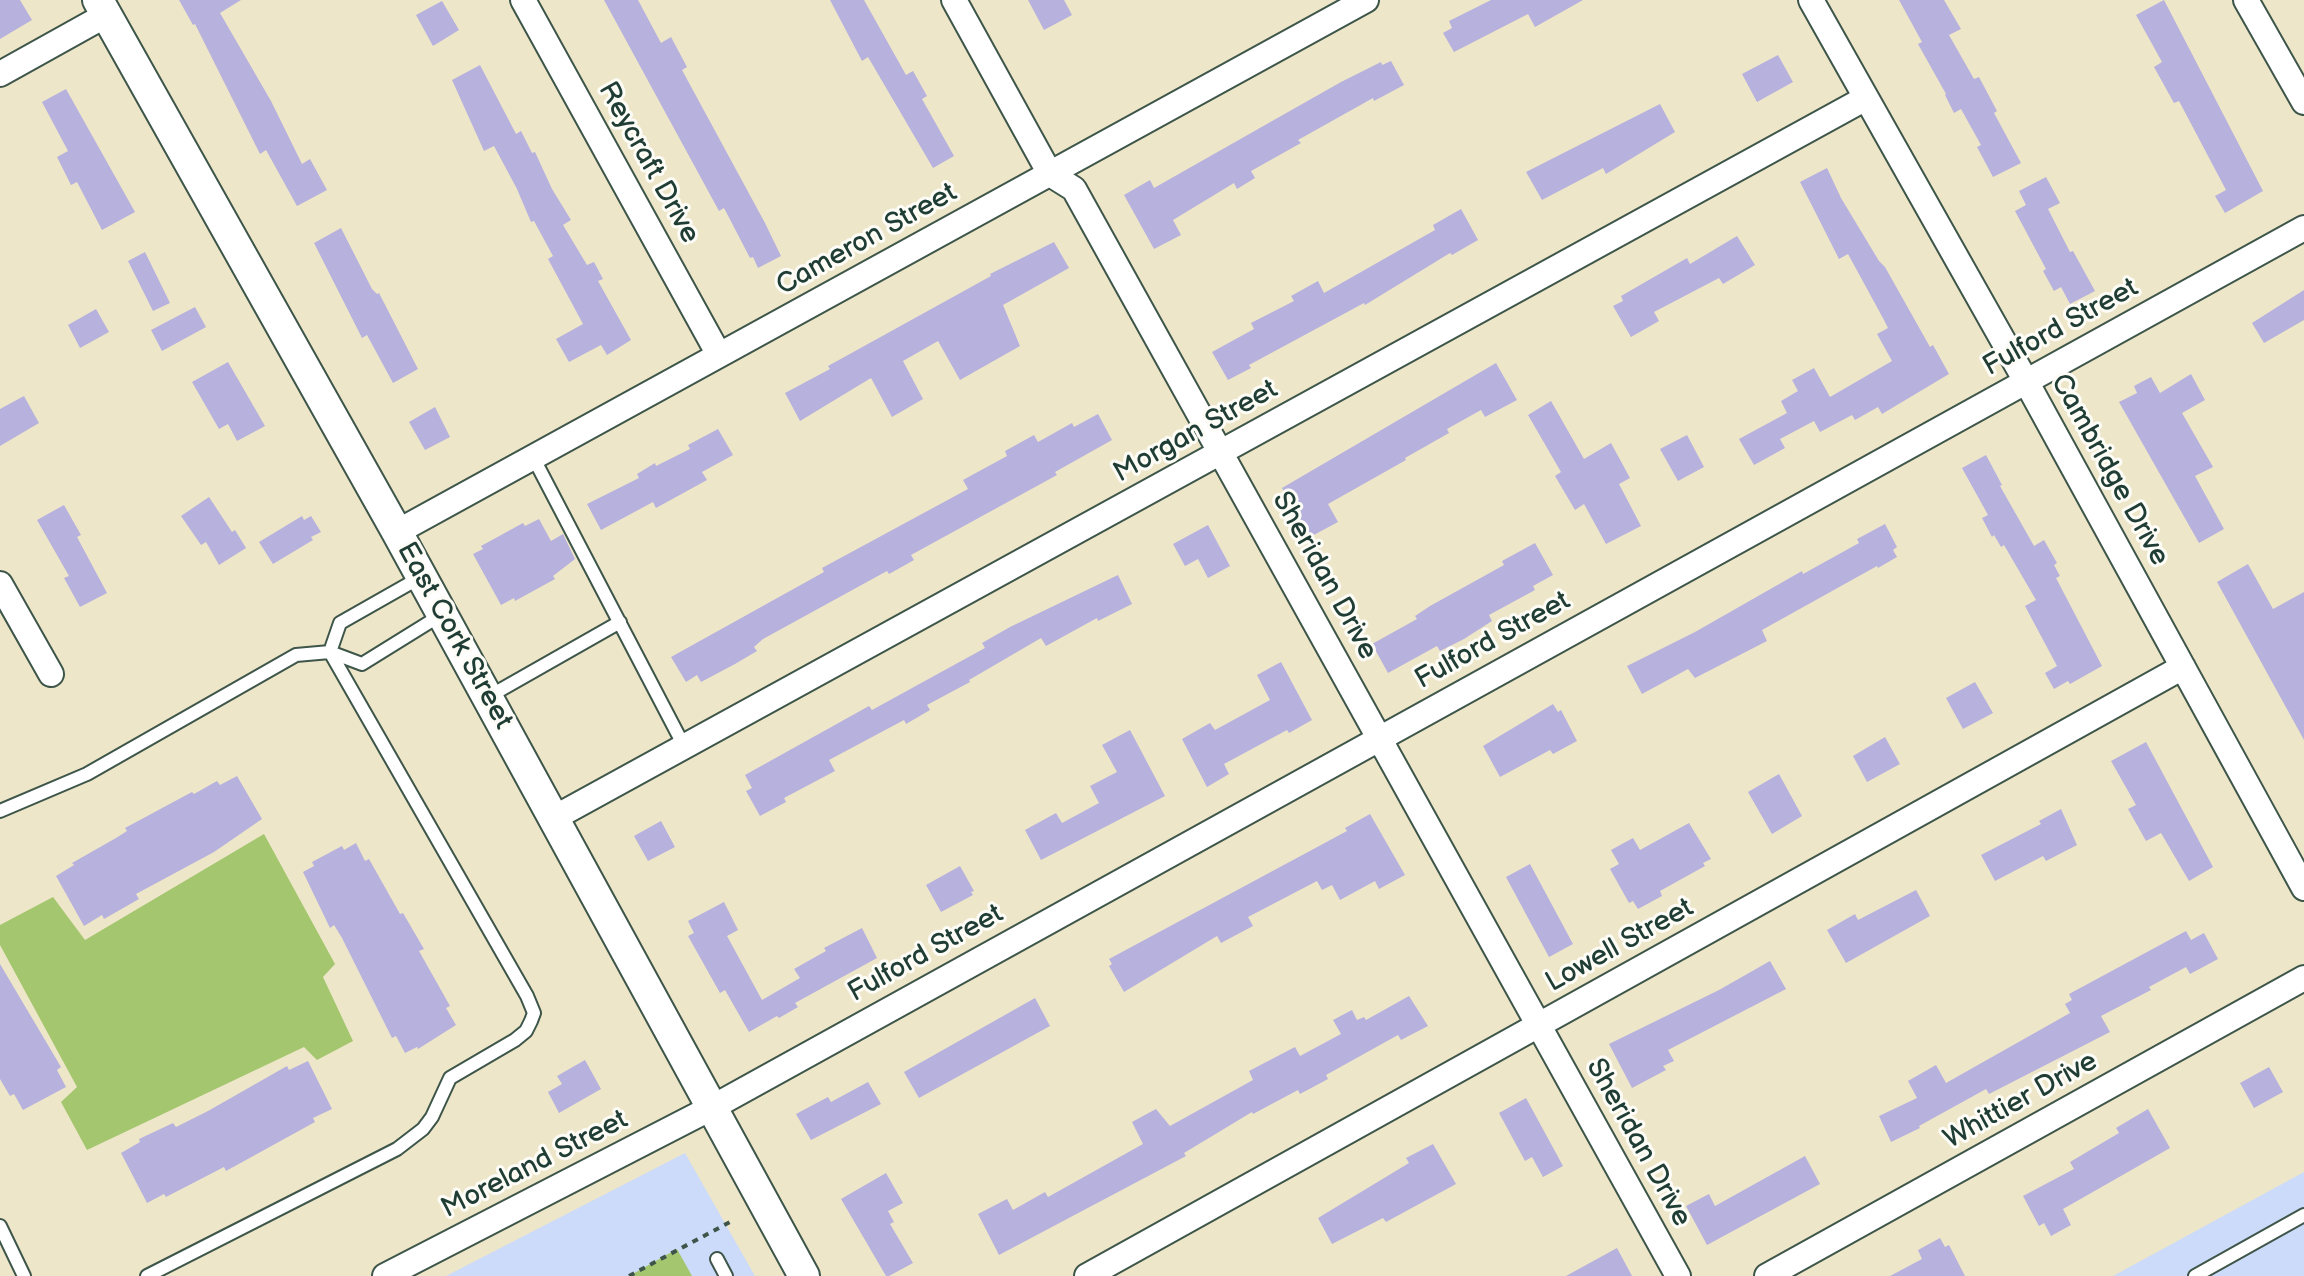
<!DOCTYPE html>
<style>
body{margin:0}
canvas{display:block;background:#eee6c9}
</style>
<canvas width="2304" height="1276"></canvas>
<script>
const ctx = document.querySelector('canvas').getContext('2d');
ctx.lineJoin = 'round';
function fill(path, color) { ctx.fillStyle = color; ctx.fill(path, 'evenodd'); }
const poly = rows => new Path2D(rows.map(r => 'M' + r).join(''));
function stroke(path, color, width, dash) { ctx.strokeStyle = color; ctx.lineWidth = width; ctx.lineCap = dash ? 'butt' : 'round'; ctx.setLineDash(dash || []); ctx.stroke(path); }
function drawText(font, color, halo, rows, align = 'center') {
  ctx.font = font + ' "Balsamiq Sans",sans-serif'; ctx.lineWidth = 6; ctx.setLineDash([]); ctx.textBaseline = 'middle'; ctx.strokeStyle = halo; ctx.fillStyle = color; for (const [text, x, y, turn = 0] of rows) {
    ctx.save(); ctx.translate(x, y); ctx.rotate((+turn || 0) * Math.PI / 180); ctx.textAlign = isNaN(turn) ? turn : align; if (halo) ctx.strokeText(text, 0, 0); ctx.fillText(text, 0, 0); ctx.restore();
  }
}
fill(poly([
 [685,1153,755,1276,446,1276],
 [2304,1172,2304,1276,2113,1276]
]), '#ccdbf9');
fill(poly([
 [264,834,335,964,323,977,353,1041,317,1060,304,1047,87,1150,61,1102,77,1087,0,945,0,925,53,897,85,940],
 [677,1249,692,1276,629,1276]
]), '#a4c66f');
fill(poly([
 [0,0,20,0,32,20,0,39],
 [179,0,241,0,220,13,271,101,302,164,310,159,327,190,297,206,266,150,260,154,195,24,193,25],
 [604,0,638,0,661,43,671,37,687,67,682,70,765,223,781,256,758,268,753,257,750,258,724,208,719,211],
 [830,0,864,0,906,75,913,71,927,96,922,99,954,156,933,168,868,57,862,61],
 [1028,0,1064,0,1072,15,1044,30],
 [1491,0,1583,0,1535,27,1528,14,1454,52,1443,33,1452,28,1449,21],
 [1899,0,1944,0,1961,29,1949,35,1974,79,1979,77,1997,111,1994,113,2021,163,1993,177,1977,147,1981,145,1961,109,1954,113,1945,95,1946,94,1918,44,1922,42],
 [2164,0,2263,191,2225,213,2215,196,2226,190,2179,101,2174,103,2154,67,2162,62,2136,15],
 [442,1,459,30,433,46,416,15],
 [1778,55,1793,82,1757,102,1742,74],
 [1391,61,1404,85,1374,101,1373,98,1298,140,1301,143,1251,171,1255,178,1237,189,1234,183,1173,220,1181,235,1154,249,1124,195,1150,180,1154,188,1341,82,1381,62,1382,65],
 [480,65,516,134,521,131,532,153,535,152,552,189,571,220,563,225,587,265,594,262,603,279,598,281,631,340,607,355,601,345,569,362,556,339,583,324,548,259,553,256,534,221,531,222,517,189,494,146,484,151,452,80],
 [66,89,135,212,102,230,77,182,71,185,57,157,68,151,42,102],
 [1660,104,1675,132,1606,174,1603,168,1542,200,1526,172],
 [1827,168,1841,198,1879,261,1885,267,1930,347,1933,345,1949,374,1882,414,1878,407,1855,420,1852,415,1820,432,1814,421,1780,439,1785,448,1754,465,1739,439,1787,413,1781,401,1798,391,1792,380,1814,368,1830,397,1892,361,1877,334,1888,328,1884,320,1848,254,1839,259,1800,182],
 [2046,177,2060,203,2048,209,2070,252,2073,251,2095,291,2070,304,2061,287,2054,291,2043,271,2046,269,2015,211,2026,205,2019,191],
 [1461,209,1478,240,1452,255,1450,253,1365,305,1364,303,1249,365,1251,368,1228,380,1212,352,1254,329,1251,323,1294,301,1291,296,1318,281,1324,293,1435,230,1433,225],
 [341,228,372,289,377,294,379,293,418,369,393,383,367,335,362,338,314,243],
 [1737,236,1755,265,1723,284,1719,278,1654,312,1659,321,1631,337,1613,306,1623,301,1621,296,1687,258,1690,264],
 [1054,242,1069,268,1003,305,1020,346,960,380,938,341,903,361,923,399,892,417,871,378,800,421,785,393,830,369,828,366,991,276,990,274],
 [145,252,170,303,153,311,128,261],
 [2304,290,2304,320,2264,343,2252,323],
 [195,307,206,327,162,351,151,330],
 [96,309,109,332,80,348,68,325],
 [228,362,265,426,237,441,228,424,219,429,192,382],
 [1496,363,1517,400,1485,417,1481,410,1447,429,1449,433,1405,458,1406,460,1328,504,1338,522,1310,537,1282,488],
 [2191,374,2205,400,2182,413,2213,467,2195,476,2224,529,2199,543,2119,402,2137,393,2134,386,2151,377,2160,393],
 [24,396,39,423,0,446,0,409],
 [1551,401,1584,459,1611,443,1630,478,1619,484,1641,526,1606,544,1584,504,1575,510,1555,476,1561,472,1528,415],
 [435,407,450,437,425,450,409,422],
 [1098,414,1112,440,1055,472,1057,475,911,555,914,560,907,564,889,574,887,571,763,639,754,647,757,651,735,664,701,682,697,675,686,682,671,657,824,572,822,568,968,489,963,480,1007,456,1005,451,1034,435,1038,442,1072,423,1074,427],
 [718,429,733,455,702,472,707,480,656,508,653,502,601,530,587,504,639,478,637,474,655,463,656,466,690,449,688,445],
 [1687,435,1704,467,1678,481,1660,449],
 [1986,455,2002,485,2000,486,2034,546,2044,540,2057,563,2054,565,2060,576,2056,578,2102,666,2070,684,2068,681,2054,689,2045,673,2057,666,2025,606,2036,600,2004,545,2001,547,1994,535,1992,537,1982,518,1988,515,1962,468],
 [209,497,232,532,235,530,246,548,219,565,206,542,201,545,181,516],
 [64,505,81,535,77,537,107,593,80,607,64,578,69,576,37,520],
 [302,516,304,520,311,516,321,532,311,537,313,540,273,564,259,542],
 [539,519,551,541,563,534,575,559,553,576,555,579,515,601,514,598,501,605,473,554,483,549,481,546,523,523,525,526],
 [1885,524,1897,547,1893,550,1897,557,1878,568,1877,566,1762,630,1767,641,1695,678,1688,669,1642,694,1627,666,1695,632,1802,571,1803,574,1859,543,1857,539],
 [1208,525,1230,566,1208,578,1198,559,1185,566,1173,544],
 [1535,543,1553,575,1533,586,1535,590,1489,615,1492,621,1464,639,1440,651,1437,646,1388,673,1372,644,1417,619,1415,616,1430,606,1504,565,1502,561],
 [2248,564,2273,609,2304,592,2304,740,2217,582],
 [1118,575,1132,604,1098,621,1097,618,1046,646,1041,638,969,680,970,682,927,705,930,710,906,724,904,720,829,760,835,771,784,798,786,802,760,816,746,791,752,788,745,775,869,706,872,710,985,648,982,643,1010,627],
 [1281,662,1312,720,1289,733,1287,730,1224,764,1229,774,1207,787,1182,739,1210,723,1215,730,1270,700,1257,675],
 [1975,682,1993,713,1963,729,1946,698],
 [1553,704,1558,712,1561,710,1577,741,1553,754,1550,750,1500,777,1483,746],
 [1130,730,1165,796,1041,860,1025,830,1056,813,1062,823,1099,803,1090,786,1117,772,1102,745],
 [1885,737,1900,764,1867,782,1853,756],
 [2146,742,2213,867,2189,881,2161,833,2146,841,2128,809,2136,805,2111,761],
 [1779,774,1802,816,1772,834,1748,792],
 [237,776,262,819,214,852,136,894,139,899,104,919,102,915,84,926,56,876,74,865,72,863,116,838,127,831,125,828,192,792,194,794,217,781,220,785],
 [2061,809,2077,845,2046,861,2043,856,1995,881,1981,855,2041,824,2039,821],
 [1370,814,1405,875,1379,889,1375,881,1340,900,1332,885,1322,890,1317,881,1248,917,1253,926,1221,943,1217,936,1124,992,1109,966,1112,964,1109,959,1347,831,1345,828],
 [661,821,675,847,648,861,634,836],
 [1689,823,1711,859,1703,863,1705,866,1660,891,1662,896,1638,909,1633,901,1629,903,1610,869,1619,864,1611,850,1633,838,1640,850],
 [356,843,365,861,369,859,400,914,403,913,424,949,419,951,450,1006,446,1008,456,1025,418,1049,417,1047,405,1053,396,1036,392,1038,342,938,334,925,330,928,303,872,314,866,312,862,342,846,344,850],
 [1530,864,1573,944,1549,957,1506,877],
 [960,866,974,891,971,892,973,895,941,912,926,885],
 [1916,890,1930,916,1846,963,1827,930,1855,914,1858,920],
 [724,902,738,930,727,936,762,1000,800,978,794,969,826,951,824,948,862,928,877,958,795,1003,798,1007,779,1018,777,1016,749,1032,725,990,720,993,688,936,694,933,688,921],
 [2186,931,2191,940,2204,933,2218,959,2190,974,2186,967,2149,987,2151,990,2101,1016,2110,1032,1989,1094,1986,1089,1919,1126,1920,1128,1891,1142,1879,1116,1917,1098,1908,1081,1936,1065,1946,1083,2070,1013,2065,1004,2072,1000,2069,994],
 [1770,961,1786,989,1668,1050,1674,1061,1663,1066,1666,1070,1632,1088,1609,1044,1719,990],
 [0,964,61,1067,57,1070,66,1087,23,1110,14,1094,10,1096,0,1079],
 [1409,996,1428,1026,1401,1040,1398,1035,1326,1075,1328,1079,1300,1094,1298,1090,1253,1114,1252,1112,1184,1153,1186,1156,999,1255,978,1214,1007,1199,1013,1210,1045,1192,1048,1197,1143,1144,1132,1122,1156,1109,1170,1126,1253,1080,1249,1071,1295,1047,1300,1056,1341,1034,1333,1020,1352,1010,1357,1020,1364,1017,1366,1020],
 [1035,998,1050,1026,919,1098,904,1072],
 [585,1060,601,1089,559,1113,548,1092,562,1084,557,1076],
 [308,1061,332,1109,313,1118,315,1122,226,1171,224,1167,166,1197,164,1194,147,1203,121,1153,140,1142,139,1139,173,1123,176,1127,208,1111,287,1066,289,1070],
 [2269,1067,2283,1092,2254,1108,2240,1083],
 [868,1082,881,1104,811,1140,796,1114,828,1097,831,1102],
 [1526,1098,1563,1166,1543,1177,1532,1157,1525,1161,1499,1113],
 [2148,1109,2170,1148,2063,1209,2071,1225,2051,1236,2044,1223,2039,1226,2023,1196,2074,1169,2070,1162,2119,1133,2116,1128],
 [1433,1144,1456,1184,1386,1222,1383,1218,1332,1244,1318,1218,1409,1163,1406,1158],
 [1805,1156,1820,1184,1707,1245,1686,1206,1709,1194,1715,1206],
 [886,1173,903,1203,888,1211,894,1222,890,1224,913,1263,889,1276,886,1276,841,1199],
 [1940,1238,1945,1247,1949,1245,1965,1276,1890,1276,1922,1259,1918,1250],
 [1617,1248,1632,1276,1566,1276]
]), '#b7b1dd');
const service = poly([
 [533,457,684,746],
 [488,697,620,622],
 [0,811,87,774,296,655,330,652,362,664,441,615],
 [0,1226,24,1276],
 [717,1259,726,1276],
 [147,1276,397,1149,423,1129,432,1117,450,1078,515,1040,526,1031,531,1021,534,1013,527,996,330,652,340,623,421,577],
 [2195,1276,2304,1215]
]);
const minor = poly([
 [523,0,719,355],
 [954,0,1050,174,1074,189,1678,1276],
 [1811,0,2027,383,2304,888],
 [2246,0,2304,102],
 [0,74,106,15],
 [397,532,1366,0],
 [0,584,51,674],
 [554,818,1866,98],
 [385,1276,713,1107,2304,228],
 [1087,1276,2183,667],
 [1767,1276,2304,978]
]);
const tertiary = poly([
 [98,0,397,532,804,1276]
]);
stroke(service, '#3e564a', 16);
stroke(minor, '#3e564a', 28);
stroke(tertiary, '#3e564a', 34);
stroke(poly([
 [629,1276,730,1222]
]), '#3e564a', 4, [6, 6]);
stroke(service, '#fff', 12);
stroke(minor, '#fff', 24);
stroke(tertiary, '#fff', 30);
drawText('28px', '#1f3d34', '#fdfcf7', [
 ["Reycraft Drive",648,163,61],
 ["Cameron Street",867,240,-29],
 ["Fulford Street",2061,328,-29],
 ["Morgan Street",1196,432,-29],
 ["Cambridge Drive",2109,470,61],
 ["Sheridan Drive",1324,576,61],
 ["East Cork Street",454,636,61],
 ["Fulford Street",1493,641,-29],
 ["Lowell Street",1620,946,-29],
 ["Fulford Street",926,954,-29],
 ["Whittier Drive",2021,1101,-29],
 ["Sheridan Drive",1638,1143,61],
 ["Moreland Street",535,1165,-27]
]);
</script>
